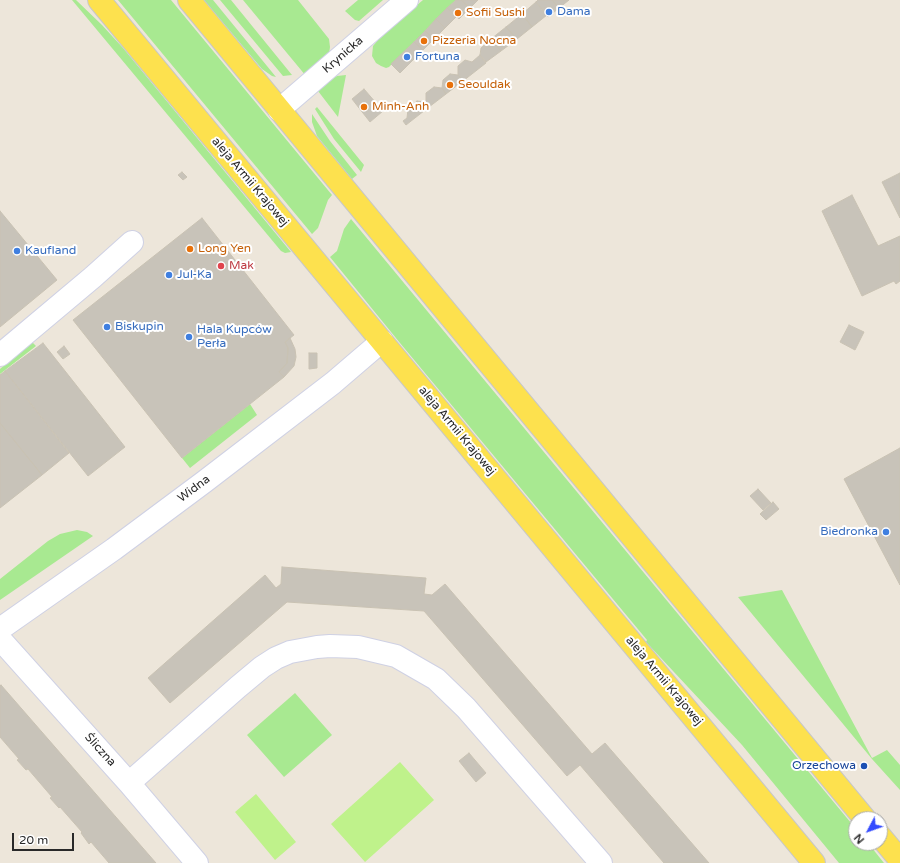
<!DOCTYPE html>
<meta charset="utf-8">
<style>
body{margin:0}
#map{position:relative;width:900px;height:863px;overflow:hidden;background:#ede6da;font-family:"Varela Round",sans-serif}
canvas{display:block}
.north{position:absolute;left:848px;top:811px;width:40px;height:40px;box-sizing:border-box;background:#fff;border:1px solid #a9a9a9;border-radius:50%;rotate:229deg;font-size:11px;font-weight:700;line-height:16px;text-align:center;color:#292929}
.north::after{content:'';display:block;margin:auto;width:14px;height:18px;background:#354cff;clip-path:polygon(50% 0,100% 100%,50% 72%,0 100%)}
.scale{position:absolute;left:12px;top:833px;width:62px;height:18px;box-sizing:border-box;border:2px solid #292929;border-top:0;padding-left:5px;font-size:12px;line-height:14px;white-space:nowrap;color:#292929;-webkit-text-stroke:3px #fff;paint-order:stroke}
</style>
<div id="map">
<canvas width="900" height="863"></canvas>
<div class="north">N</div>
<div class="scale">20 m</div>
</div>
<script>
const ctx = document.querySelector('canvas').getContext('2d');
ctx.lineJoin = 'round';
function fill(path, color) { ctx.fillStyle = color; ctx.fill(path, 'evenodd'); }
const poly = rows => new Path2D(rows.map(r => 'M' + r).join(''));
function stroke(path, color, width, dash) { ctx.strokeStyle = color; ctx.lineWidth = width; ctx.lineCap = dash ? 'butt' : 'round'; ctx.setLineDash(dash || []); ctx.stroke(path); }
function drawText(font, color, halo, rows, align = 'center') {
  ctx.font = font + ' "Varela Round",sans-serif'; ctx.lineWidth = 4; ctx.setLineDash([]); ctx.textBaseline = 'middle'; ctx.strokeStyle = halo; ctx.fillStyle = color; for (const [text, x, y, turn = 0] of rows) {
    ctx.save(); ctx.translate(x, y); ctx.rotate((+turn || 0) * Math.PI / 180); ctx.textAlign = isNaN(turn) ? turn : align; if (halo) ctx.strokeText(text, 0, 0); ctx.fillText(text, 0, 0); ctx.restore();
  }
}
fill(poly([
 [72,0,76,0,102,25,123,48,291,252,285,253,281,251],
 [118,0,171,0,332,195,328,200,318,228,312,234],
 [204,0,213,0,276,77,272,76,262,69],
 [220,0,231,0,292,75,283,76],
 [243,0,298,0,329,39,330,47,329,54,306,76],
 [358,0,383,0,359,21,355,20,345,11],
 [423,0,456,0,389,67,386,68,381,66,376,63,372,56,373,46,383,34],
 [346,75,338,117,318,91,330,80,337,76],
 [317,107,364,165,361,172,334,139,315,109],
 [312,114,330,141,357,175,352,179,317,136,312,122],
 [351,219,856,829,856,843,868,843,884,863,839,863,742,745,646,642,647,640,400,343,330,257,337,251,344,229],
 [32,342,36,346,0,374,0,369],
 [250,404,257,415,190,468,182,458],
 [77,530,87,532,93,536,0,600,0,579,48,541,60,534],
 [782,590,872,758,887,750,900,765,900,790,872,759,738,597],
 [295,693,332,735,284,777,247,735]
]), '#a8e991');
fill(poly([
 [400,762,434,800,365,862,331,824],
 [256,794,296,842,275,860,235,812]
]), '#bff28b');
const building = poly([
 [456,0,461,0,470,8,459,19,447,8,456,0],
 [461,0,478,0,470,8,461,0],
 [538,0,552,0,559,8,548,17,536,2,538,0],
 [552,0,569,0,559,8,552,0],
 [536,2,547,15,532,27,522,14,536,2],
 [447,8,456,17,445,28,436,19,447,8],
 [522,14,532,27,517,39,506,27,522,14],
 [436,19,445,28,434,39,425,31,436,19],
 [506,27,517,39,501,51,491,39,506,27],
 [425,31,434,39,423,50,414,42,425,31],
 [491,39,501,51,486,62,480,55,481,48,491,39],
 [414,42,423,50,400,73,391,64,414,42],
 [480,55,486,63,463,81,458,75,458,66,465,60,472,62,480,55],
 [450,74,458,75,463,81,446,94,442,88,443,80,450,74],
 [434,87,442,88,446,94,429,107,426,102,426,93,434,87],
 [364,89,383,111,370,122,352,99,364,89],
 [417,101,426,102,429,107,406,125,403,121,407,118,408,109,417,101],
 [182,172,187,177,183,180,178,175,182,172],
 [900,173,900,218,882,182,900,173],
 [852,195,878,246,900,236,900,281,896,284,894,281,862,296,822,211,852,195],
 [0,211,57,280,0,327,0,211],
 [202,218,294,335,285,342,288,348,287,363,279,372,284,377,182,458,73,320,202,218],
 [849,325,864,332,855,350,840,342,849,325],
 [290,338,295,349,296,357,294,366,284,377,279,372,287,363,288,348,285,342,290,338],
 [43,343,125,447,88,476,5,371,43,343],
 [64,346,70,354,63,359,57,352,64,346],
 [309,353,317,353,317,368,309,369,309,353],
 [5,371,69,453,42,475,0,423,0,375,5,371],
 [0,423,42,475,0,508,0,423],
 [900,448,900,585,844,479,900,448],
 [758,489,771,503,763,510,750,496,758,489],
 [773,502,779,509,766,520,760,514,773,502],
 [282,567,426,578,424,594,432,595,445,584,592,754,605,743,709,863,664,863,580,765,567,776,424,611,287,602,170,703,148,678,265,575,276,588,281,584,282,567],
 [1,685,156,863,109,863,91,842,89,844,81,833,82,832,60,807,59,808,50,798,52,797,28,769,26,770,17,760,19,759,0,737,0,686,1,685],
 [469,753,486,773,476,782,459,761,469,753]
]);
fill(building, '#c8c3b9');
stroke(building, '#c9c2b3', 1);
const minor = poly([
 [279,110,407,0],
 [0,355,93,277,132,242],
 [0,629,114,549,204,482,333,383,382,341],
 [0,639,129,783,197,863],
 [129,783,238,687,262,667,276,658,290,652,317,647,330,646,358,647,396,656,436,679,466,708,601,863]
]);
const major = poly([
 [99,0,814,863],
 [189,0,865,819],
 [880,836,900,860]
]);
stroke(minor, '#cfd1e4', 24);
stroke(major, '#c7c7c7', 24);
stroke(minor, '#fff', 22);
stroke(major, '#fde14e', 22);
for (const [x, y, r, color] of [
 [549,12,4,"#3f7fe0"],
 [458,13,4,"#e8710a"],
 [424,41,4,"#e8710a"],
 [407,57,4,"#3f7fe0"],
 [450,85,4,"#e8710a"],
 [364,107,4,"#e8710a"],
 [190,249,4,"#e8710a"],
 [17,251,4,"#3f7fe0"],
 [221,266,4,"#e0444e"],
 [169,275,4,"#3f7fe0"],
 [107,327,4,"#3f7fe0"],
 [189,337,4,"#3f7fe0"],
 [886,532,4,"#3f7fe0"],
 [864,766,4,"#1a4fb4"]
]) { const dot = new Path2D(); dot.arc(x, y, r, 0, 2 * Math.PI); ctx.fillStyle = color; ctx.fill(dot); stroke(dot, '#fff', 1.5); }
drawText('12px', '#366cbe', '#fff', [
 ["Dama",557,12],
 ["Fortuna",415,57],
 ["Kaufland",25,251],
 ["Jul-Ka",177,275],
 ["Biskupin",115,327],
 ["Hala Kupców",197,330],
 ["Perła",197,344],
 ["Biedronka",878,532,"right"]
], 'left');
drawText('12px', '#c56008', '#fff', [
 ["Sofii Sushi",466,13],
 ["Pizzeria Nocna",432,41],
 ["Seouldak",458,85],
 ["Minh-Anh",372,107],
 ["Long Yen",198,249]
], 'left');
drawText('12px', '#292929', '#fff', [
 ["Krynicka",343,55,-41],
 ["aleja Armii Krajowej",250,182,50],
 ["aleja Armii Krajowej",457,431,50],
 ["Widna",194,489,-37],
 ["aleja Armii Krajowej",664,681,50],
 ["Śliczna",100,750,48]
]);
drawText('12px', '#be3a42', '#fff', [
 ["Mak",229,266]
], 'left');
drawText('12px', '#164399', '#fff', [
 ["Orzechowa",856,766]
], 'right');
</script>
